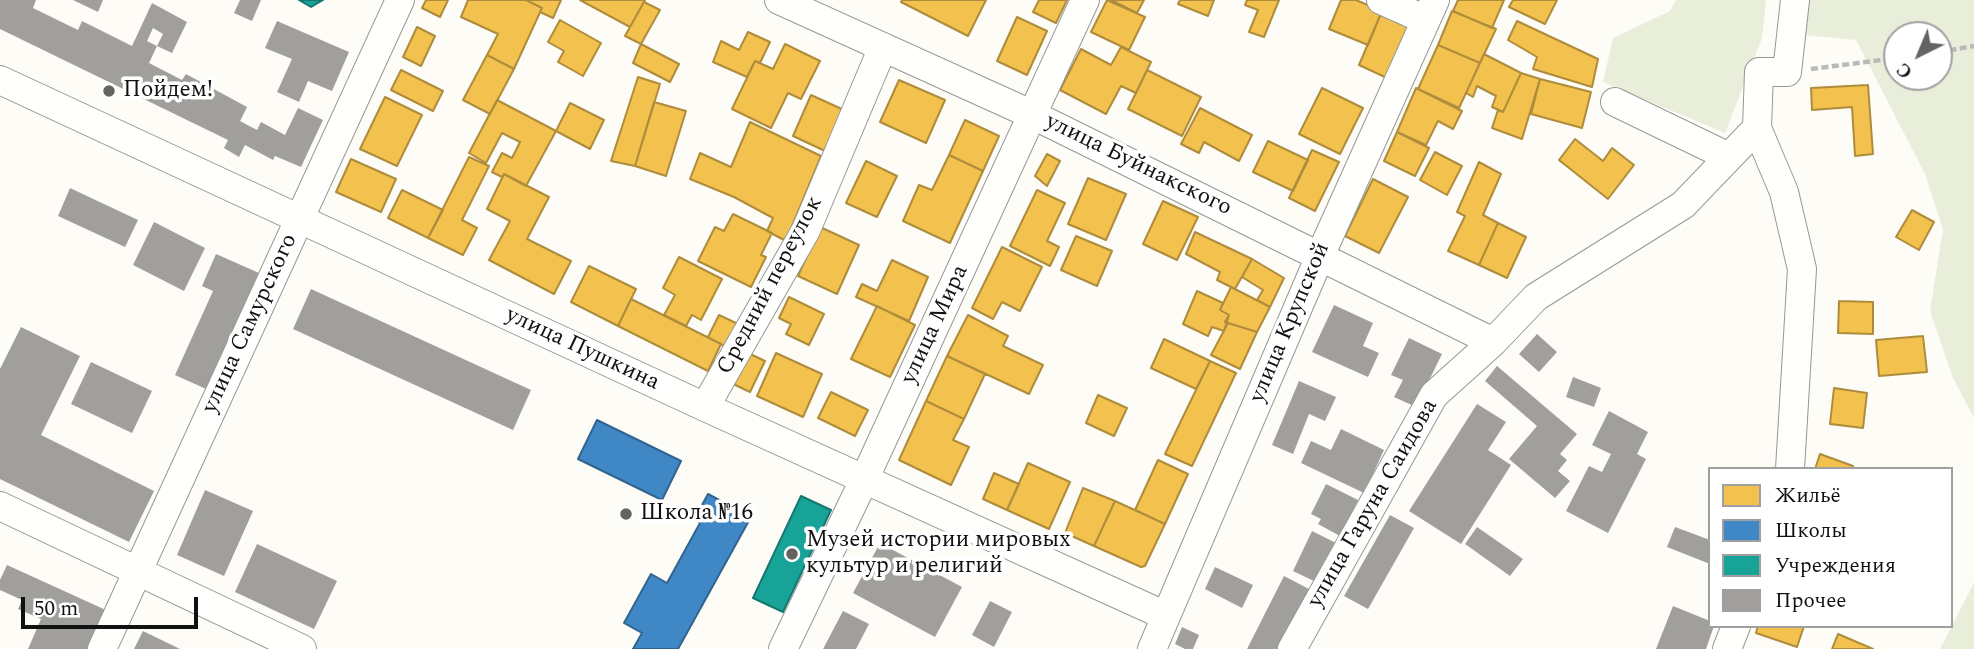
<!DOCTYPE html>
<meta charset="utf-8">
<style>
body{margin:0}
#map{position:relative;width:1974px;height:649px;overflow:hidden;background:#fdfcf7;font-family:Spectral,serif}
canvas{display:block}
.legend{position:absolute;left:1708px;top:467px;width:245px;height:161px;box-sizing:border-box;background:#fff;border:2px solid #a0a0a0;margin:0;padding:9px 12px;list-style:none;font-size:21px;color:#111}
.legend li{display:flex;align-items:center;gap:14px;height:35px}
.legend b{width:35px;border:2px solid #a0a0a0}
.north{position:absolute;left:1883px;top:21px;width:70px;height:70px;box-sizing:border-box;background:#fff;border:2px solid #a0a0a0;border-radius:50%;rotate:223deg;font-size:19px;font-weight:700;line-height:28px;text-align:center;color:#111}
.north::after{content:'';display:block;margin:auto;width:24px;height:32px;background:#646362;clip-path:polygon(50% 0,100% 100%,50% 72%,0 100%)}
.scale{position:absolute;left:21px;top:597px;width:177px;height:32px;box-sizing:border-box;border:4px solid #111;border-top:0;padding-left:9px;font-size:21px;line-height:24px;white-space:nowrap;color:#111;-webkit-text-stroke:5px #fff;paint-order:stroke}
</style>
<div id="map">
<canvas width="1974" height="649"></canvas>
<ul class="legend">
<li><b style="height:19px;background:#f2c14e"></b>Жильё</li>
<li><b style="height:19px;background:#3f88c5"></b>Школы</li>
<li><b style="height:19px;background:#17a398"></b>Учреждения</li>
<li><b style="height:19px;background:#a19f9c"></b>Прочее</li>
</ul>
<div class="north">С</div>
<div class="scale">50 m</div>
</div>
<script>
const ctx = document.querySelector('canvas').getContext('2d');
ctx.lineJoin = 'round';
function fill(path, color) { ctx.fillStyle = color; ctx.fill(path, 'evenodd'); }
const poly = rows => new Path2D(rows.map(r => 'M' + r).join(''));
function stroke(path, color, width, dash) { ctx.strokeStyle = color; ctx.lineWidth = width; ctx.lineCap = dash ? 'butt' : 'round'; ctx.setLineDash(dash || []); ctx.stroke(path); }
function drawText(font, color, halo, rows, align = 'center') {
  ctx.font = font + ' Spectral,serif'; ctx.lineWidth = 7; ctx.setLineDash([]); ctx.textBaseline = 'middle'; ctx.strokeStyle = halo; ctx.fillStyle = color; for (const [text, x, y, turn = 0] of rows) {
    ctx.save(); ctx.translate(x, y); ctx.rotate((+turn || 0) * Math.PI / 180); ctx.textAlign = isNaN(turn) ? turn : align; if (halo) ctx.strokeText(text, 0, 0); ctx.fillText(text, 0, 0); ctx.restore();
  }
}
fill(poly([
 [1676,0,1766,0,1762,38,1725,133,1603,82,1613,38,1670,11],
 [1798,0,1974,0,1974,418,1953,378,1930,311,1943,229,1925,174,1856,40,1793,34],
 [1897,35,1939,35,1939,77,1897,77],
 [1974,583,1974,649,1940,649]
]), '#e9eedb');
const homes = poly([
 [426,0,448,0,440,17,422,8,426,0],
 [468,0,526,0,542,8,514,69,487,55,498,34,461,17,468,0],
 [526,0,561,0,553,18,540,12,542,8,526,0],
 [580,0,645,0,630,27,580,0],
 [902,0,986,0,968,36,901,2,902,0],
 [1039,0,1067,0,1056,23,1033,12,1039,0],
 [1107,0,1145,17,1129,50,1091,32,1107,0],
 [1111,0,1144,0,1137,13,1111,0],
 [1180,0,1214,0,1208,16,1178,4,1180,0],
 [1247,0,1279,0,1264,37,1249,32,1258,10,1245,5,1247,0],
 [1341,0,1356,0,1382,11,1368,45,1329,29,1341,0],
 [1458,0,1504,0,1492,28,1453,11,1458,0],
 [1513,0,1557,0,1545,24,1509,7,1513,0],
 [644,2,660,10,641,44,625,36,644,2],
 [1382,11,1411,24,1387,78,1359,65,1382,11],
 [1452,11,1496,29,1480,63,1438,45,1452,11],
 [1017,17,1047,31,1027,75,997,61,1017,17],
 [560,20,601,43,583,76,558,62,564,51,548,42,560,20],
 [1517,21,1598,59,1592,87,1533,69,1537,57,1508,40,1517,21],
 [417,27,435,36,421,66,403,57,417,27],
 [748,32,770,42,760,63,755,61,747,77,713,62,721,41,739,50,748,32],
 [641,44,679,64,670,82,633,63,641,44],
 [785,44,820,61,801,99,788,93,771,128,732,109,755,61,773,69,785,44],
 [1438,45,1480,63,1459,108,1418,89,1438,45],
 [1121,47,1151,62,1136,93,1121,86,1106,114,1060,90,1081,49,1111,65,1121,47],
 [1484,54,1521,73,1503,112,1492,107,1496,96,1477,86,1473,97,1466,93,1484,54],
 [487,55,514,69,490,114,463,100,487,55],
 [401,70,443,91,433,111,391,90,401,70],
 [1147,70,1201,97,1182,136,1128,109,1147,70],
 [1521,73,1540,79,1522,139,1492,128,1498,110,1503,112,1521,73],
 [638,77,660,84,635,166,611,161,638,77],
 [1540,79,1591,92,1582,128,1531,114,1540,79],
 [899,80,945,100,926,143,880,122,899,80],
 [1868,85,1873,154,1855,156,1852,107,1812,110,1811,88,1868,85],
 [1322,88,1363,108,1340,154,1299,134,1322,88],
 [1416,88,1462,111,1453,129,1438,121,1426,145,1397,132,1416,88],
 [811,95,844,110,825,151,793,136,811,95],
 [385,97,422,115,397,166,360,149,385,97],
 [497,100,556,131,526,186,504,174,502,177,492,172,502,153,512,158,520,142,502,133,486,163,469,153,497,100],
 [654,102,686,111,666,176,635,166,654,102],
 [570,103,604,120,590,149,556,131,570,103],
 [1200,108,1252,135,1239,161,1204,142,1199,153,1181,144,1200,108],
 [965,120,999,136,983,171,949,155,965,120],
 [750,122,821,156,786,241,767,231,773,218,734,197,690,179,700,153,731,167,750,122],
 [1397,132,1429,148,1415,176,1384,161,1397,132],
 [1575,139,1603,161,1612,148,1634,165,1608,199,1559,160,1575,139],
 [1268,141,1308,160,1293,191,1253,172,1268,141],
 [1312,150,1339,162,1315,211,1289,198,1312,150],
 [1435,152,1462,166,1447,195,1420,180,1435,152],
 [1047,154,1060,161,1047,186,1035,176,1047,154],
 [949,155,983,171,950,243,903,221,919,185,932,190,949,155],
 [469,157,489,166,462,220,477,228,463,255,428,238,469,157],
 [351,159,396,179,381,212,336,192,351,159],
 [866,161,897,176,877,217,846,203,866,161],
 [1479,162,1501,174,1483,215,1498,223,1479,265,1448,251,1465,216,1457,212,1479,162],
 [504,174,549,197,527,239,571,261,554,294,489,260,510,221,487,209,504,174],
 [1088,178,1126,194,1106,240,1068,224,1088,178],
 [1373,179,1408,197,1379,253,1345,236,1373,179],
 [402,190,443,210,428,238,388,218,402,190],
 [1037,190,1065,203,1047,241,1059,247,1050,266,1010,246,1037,190],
 [1163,201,1198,217,1177,260,1143,244,1163,201],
 [1912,210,1934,222,1919,250,1896,237,1912,210],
 [733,214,772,233,761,255,766,257,751,287,698,261,715,227,724,231,733,214],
 [1498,223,1526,237,1507,278,1479,265,1498,223],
 [820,227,859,245,837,294,798,276,820,227],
 [1195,232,1252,259,1235,289,1217,280,1220,272,1186,254,1195,232],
 [1076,236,1112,251,1097,286,1061,270,1076,236],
 [1002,247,1042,267,1020,311,1002,302,993,319,972,308,1002,247],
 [679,257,722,279,701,320,692,315,686,326,664,315,675,295,663,288,679,257],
 [1252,259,1284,278,1270,307,1257,300,1263,290,1242,277,1252,259],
 [892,260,928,277,909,321,856,297,862,284,877,291,892,260],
 [589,266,636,289,618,326,571,302,589,266],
 [1231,287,1270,307,1257,332,1225,322,1229,315,1220,310,1231,287],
 [1197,291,1223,303,1220,310,1229,315,1224,331,1212,327,1208,336,1183,324,1197,291],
 [789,297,824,314,809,345,786,334,791,324,779,318,789,297],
 [631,299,721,344,708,371,618,326,631,299],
 [1839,301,1873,302,1873,334,1838,333,1839,301],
 [877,306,915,325,890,377,851,359,877,306],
 [719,315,738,324,726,347,708,337,719,315],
 [968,315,1008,336,1003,346,1043,365,1029,394,947,356,968,315],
 [1228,323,1257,332,1240,369,1211,355,1228,323],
 [1923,336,1927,372,1879,376,1876,340,1923,336],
 [1164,339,1210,361,1196,389,1151,368,1164,339],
 [746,352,765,361,750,392,731,383,746,352],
 [776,353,822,374,803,417,757,396,776,353],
 [947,356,985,374,964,419,926,401,947,356],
 [1210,361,1236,373,1192,466,1165,454,1210,361],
 [1834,388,1867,393,1863,428,1830,424,1834,388],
 [831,392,868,410,855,436,818,418,831,392],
 [1098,395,1127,408,1114,436,1086,423,1098,395],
 [926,401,964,419,953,440,969,447,951,485,899,460,926,401],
 [1820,454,1853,466,1852,469,1815,469,1820,454],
 [1158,460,1188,474,1165,524,1135,510,1158,460],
 [1028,463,1070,482,1049,529,1007,510,1028,463],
 [994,473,1019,484,1007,510,983,499,994,473],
 [1083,488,1115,501,1094,546,1065,533,1083,488],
 [1115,501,1165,524,1145,566,1141,567,1094,546,1115,501],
 [1758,626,1804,626,1797,647,1756,633,1758,626],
 [1838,634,1873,649,1832,649,1838,634]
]);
fill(homes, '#f2c14e');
stroke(homes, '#ae8c3c', 2);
const schools = poly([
 [597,420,681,461,662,500,578,459,597,420],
 [708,494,751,517,678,649,633,649,642,633,624,623,651,574,667,583,700,523,695,518,708,494]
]);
fill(schools, '#3f88c5');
stroke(schools, '#31648f', 2);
const public = poly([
 [299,0,323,0,311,7,299,0],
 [801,496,831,510,783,612,753,598,801,496]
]);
fill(public, '#17a398');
stroke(public, '#157770', 2);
fill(poly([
 [0,0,36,0,33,8,78,30,82,21,132,46,152,3,187,22,172,53,157,46,163,34,153,28,147,41,157,46,149,63,182,80,186,74,247,107,240,121,257,130,261,122,285,135,298,108,323,120,301,167,275,156,273,160,245,145,239,157,224,148,228,140,0,29],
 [73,0,103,0,98,12],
 [240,0,261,0,252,21,234,13],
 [277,21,349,52,332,91,308,81,299,102,277,92,292,59,265,48],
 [70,188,138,220,125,247,58,216],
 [154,222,205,248,184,291,133,265],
 [216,254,259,273,206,389,175,375,213,291,202,286],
 [311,289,531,390,513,430,293,329],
 [1334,305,1373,323,1363,346,1379,353,1368,377,1312,352],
 [21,327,80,356,41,435,154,491,129,542,0,479,0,369],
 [1537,334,1557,352,1539,372,1519,354],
 [1409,338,1442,354,1416,407,1394,397,1403,380,1391,375],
 [91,362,152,391,132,433,71,404],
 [1497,366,1577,434,1560,454,1567,460,1558,471,1570,481,1555,498,1509,459,1537,426,1485,381],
 [1573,377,1601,388,1594,407,1566,397],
 [1299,381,1336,397,1325,421,1309,414,1293,454,1272,445],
 [1477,404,1506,422,1488,450,1511,465,1461,544,1409,511],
 [1609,411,1648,432,1637,454,1646,459,1608,533,1566,511,1589,466,1602,472,1611,454,1592,445],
 [1341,429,1384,450,1364,493,1301,463,1311,441,1331,450],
 [1326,484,1358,500,1340,536,1318,524,1321,519,1311,514],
 [205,490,253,511,224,576,177,555],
 [1390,515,1414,528,1368,609,1344,596],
 [1477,527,1523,559,1510,576,1465,544],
 [1675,527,1710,540,1710,564,1667,547],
 [1312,531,1338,544,1318,583,1293,571],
 [880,543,962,587,935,637,853,593],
 [257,544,337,581,314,629,235,592],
 [7,565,108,611,91,649,28,649,41,619,18,609,22,600,0,590,0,580],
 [1215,567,1253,585,1242,608,1205,589],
 [1284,576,1309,589,1279,649,1247,649],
 [990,601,1012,612,994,647,972,635],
 [1673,606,1710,621,1710,626,1714,626,1706,649,1656,649],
 [843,611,869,624,856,649,823,649],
 [1182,627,1199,635,1193,649,1185,649,1175,644],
 [143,631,180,649,134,649]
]), '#a19f9c');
const minor = poly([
 [779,0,1033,115,1493,342],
 [1381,0,1426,20],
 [0,80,705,407,1166,616],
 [1615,102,1729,157],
 [705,407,806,230,883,47],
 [1790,469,1802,269,1784,192,1757,128,1759,72,1787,72,1795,0],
 [0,506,302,649],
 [102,649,400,0],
 [783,649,864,480,1085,0],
 [1152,649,1320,256,1435,0],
 [1292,649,1434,395,1493,342,1536,297,1683,205,1757,128],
 [1727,649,1736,626]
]);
stroke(minor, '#979795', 30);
stroke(poly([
 [1939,52,1974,46],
 [1811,69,1897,58]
]), '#b9b9b8', 4.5, [7, 3.5]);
stroke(minor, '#fffffe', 28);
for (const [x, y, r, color] of [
 [109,91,7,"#646362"],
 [626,514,7,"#646362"],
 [792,554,7,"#646362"]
]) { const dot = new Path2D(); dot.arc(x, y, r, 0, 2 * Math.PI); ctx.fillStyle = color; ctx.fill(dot); stroke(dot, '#fff', 2.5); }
drawText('23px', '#111', '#fff', [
 ["Пойдем!",123,91],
 ["Школа №16",640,514],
 ["Музей истории мировых",806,541],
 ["культур и религий",806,567]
], 'left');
drawText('23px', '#111', '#fff', [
 ["улица Буйнакского",1138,166,26],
 ["Средний переулок",771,286,-62],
 ["улица Крупской",1291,323,-67],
 ["улица Самурского",251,324,-65],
 ["улица Мира",936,325,-65],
 ["улица Пушкина",582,350,25],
 ["улица Гаруна Саидова",1374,504,-60]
]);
</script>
